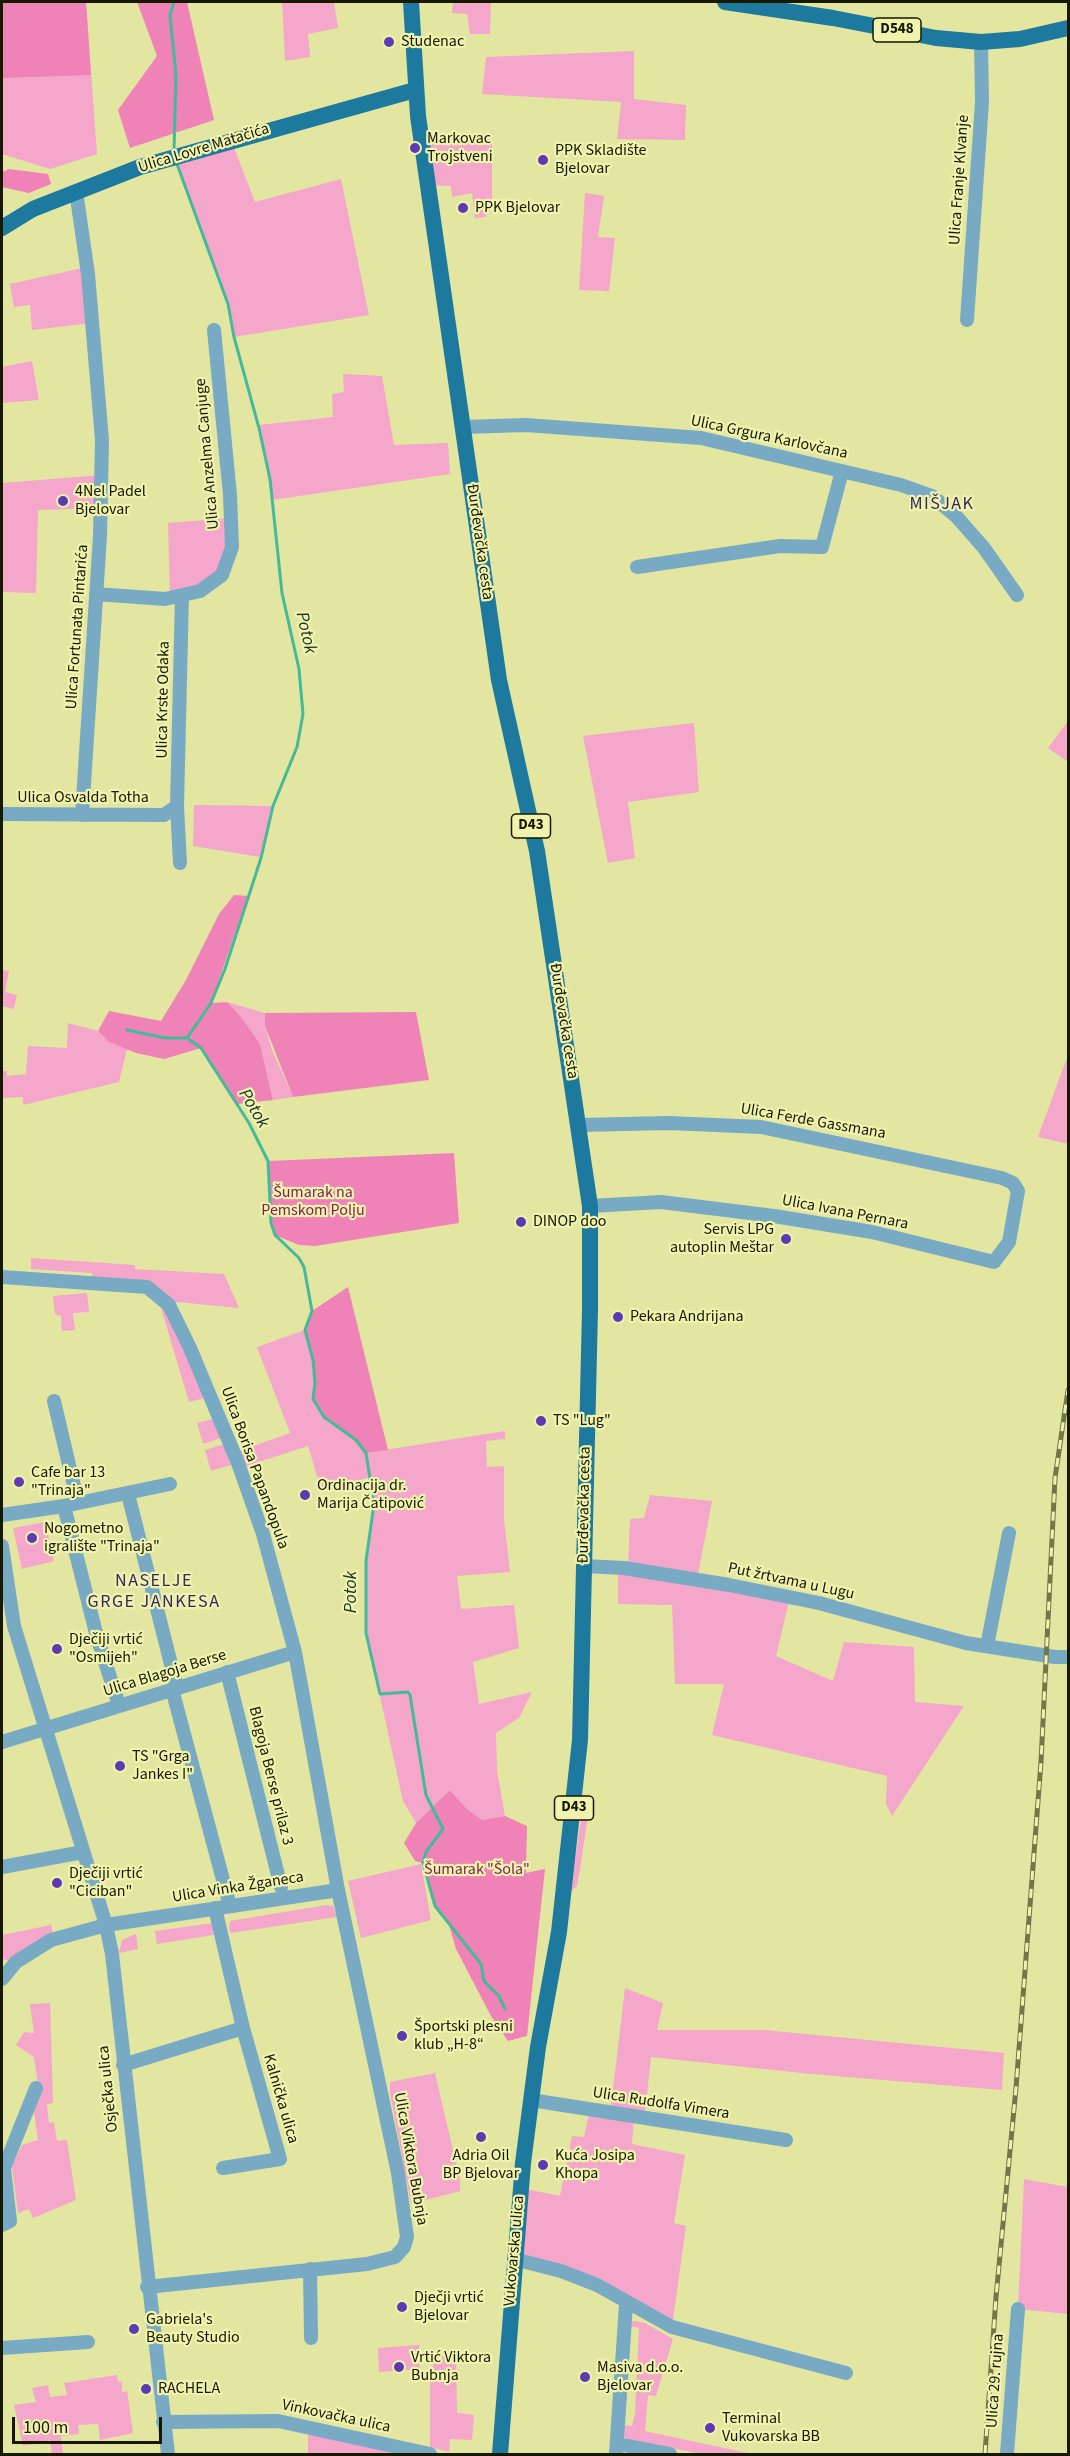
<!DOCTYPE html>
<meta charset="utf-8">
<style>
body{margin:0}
#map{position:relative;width:1070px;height:2456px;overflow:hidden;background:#e2e6a1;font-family:"Source Sans 3",sans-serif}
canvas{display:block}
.frame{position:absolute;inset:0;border:3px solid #171800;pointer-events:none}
.scale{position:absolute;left:12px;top:2417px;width:150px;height:27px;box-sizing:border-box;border:3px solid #171800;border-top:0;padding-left:8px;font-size:18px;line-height:21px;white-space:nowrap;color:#171800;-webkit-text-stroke:4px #eff3ae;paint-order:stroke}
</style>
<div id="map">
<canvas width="1070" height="2456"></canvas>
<div class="frame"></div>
<div class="scale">100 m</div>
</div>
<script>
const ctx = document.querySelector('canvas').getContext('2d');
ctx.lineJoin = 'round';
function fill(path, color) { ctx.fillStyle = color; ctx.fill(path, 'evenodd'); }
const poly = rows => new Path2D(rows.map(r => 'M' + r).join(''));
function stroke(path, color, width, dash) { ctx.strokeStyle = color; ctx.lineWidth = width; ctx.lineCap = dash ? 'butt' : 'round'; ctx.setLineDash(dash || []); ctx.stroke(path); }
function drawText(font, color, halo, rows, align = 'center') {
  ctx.font = font + ' "Source Sans 3",sans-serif'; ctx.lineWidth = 4.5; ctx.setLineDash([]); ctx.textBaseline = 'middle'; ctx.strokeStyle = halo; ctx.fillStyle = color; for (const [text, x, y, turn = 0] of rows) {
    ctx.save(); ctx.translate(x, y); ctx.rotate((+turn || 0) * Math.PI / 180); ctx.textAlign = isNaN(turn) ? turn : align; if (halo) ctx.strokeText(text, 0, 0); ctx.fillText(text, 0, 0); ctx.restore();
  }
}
fill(poly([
 [2,2,86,2,97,154,50,169,2,154],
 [282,2,334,2,338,28,308,34,310,57,285,61],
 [453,2,491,2,490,34,470,34,467,14,452,13],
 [634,51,634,99,686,105,685,140,617,139,621,102,482,94,486,57],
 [492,133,492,208,485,217,475,218,472,193,452,197,451,186,428,185,422,141],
 [231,140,255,202,341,179,369,315,234,337,228,304,177,164],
 [585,193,604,196,598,237,615,238,609,291,579,290],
 [87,267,92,323,32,330,30,305,14,307,10,284],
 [32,361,39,400,2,403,2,367],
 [343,374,382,376,394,445,448,443,450,474,272,500,259,425,333,417,332,394,344,392],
 [102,475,101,508,38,510,36,593,2,592,2,483],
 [231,518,222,575,170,598,168,523],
 [1068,721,1068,762,1048,748],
 [694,723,699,792,628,802,635,858,608,863,583,736],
 [194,805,273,806,260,857,193,846],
 [2,970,9,971,5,992,17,995,14,1009,2,1006],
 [227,1002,265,1013,265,1026,272,1050,293,1097,273,1100,260,1044],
 [68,1023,98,1031,109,1042,127,1049,119,1082,23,1105,23,1097,2,1098,2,1071,7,1071,7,1076,26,1074,28,1046,67,1048],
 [1068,1055,1068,1144,1038,1137],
 [31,1258,135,1265,135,1269,224,1274,239,1308,177,1302,169,1305,147,1287,92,1284,92,1273,31,1269],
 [87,1293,89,1312,73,1313,75,1330,62,1331,61,1316,55,1314,53,1296],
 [166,1306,205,1398,189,1402,161,1308],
 [305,1330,309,1340,315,1383,324,1417,356,1440,366,1453,505,1431,505,1439,486,1441,487,1467,504,1466,504,1520,510,1572,457,1576,461,1609,514,1605,519,1648,473,1662,479,1704,532,1692,519,1718,496,1733,497,1770,505,1816,482,1820,466,1808,450,1790,416,1823,403,1801,366,1633,366,1561,374,1504,370,1477,322,1492,308,1446,240,1468,234,1453,290,1433,257,1347],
 [212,1419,221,1438,203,1444,197,1423],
 [224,1444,231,1465,211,1471,205,1450],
 [650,1495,712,1501,697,1580,790,1597,776,1656,833,1681,844,1642,914,1647,915,1702,964,1706,892,1816,886,1804,887,1776,712,1735,724,1684,675,1684,672,1605,618,1604,618,1572,628,1568,630,1519,644,1518],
 [45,1522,54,1561,22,1569,13,1528],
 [584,1800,590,1802,580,1869,577,1886,570,1892],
 [421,1864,431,1920,361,1938,348,1881],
 [327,1905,333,1906,337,1917,231,1933,229,1929,230,1921],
 [213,1923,214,1935,157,1944,155,1931],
 [51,1925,54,1939,16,1962,2,1959,2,1935],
 [136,1934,138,1949,119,1953,122,1940],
 [625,1988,663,2003,657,2030,764,2030,1004,2053,1002,2090,811,2074,651,2057,645,2112,611,2106],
 [50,2003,53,2103,47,2104,49,2123,54,2122,57,2141,67,2140,76,2200,33,2218,29,2209,18,2213,12,2166,22,2145,38,2140,33,2105,39,2091,34,2057,16,2045,24,2032,34,2033,30,2004],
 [435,2073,460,2180,460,2191,411,2204,390,2093,390,2082],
 [590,2110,634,2117,632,2144,685,2155,674,2223,686,2226,672,2327,626,2304,523,2262,526,2189,560,2196,572,2136,584,2137],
 [1024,2179,1068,2187,1068,2314,1018,2309],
 [635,2321,645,2323,673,2339,656,2396,648,2395,645,2431,752,2454,702,2454,626,2439,621,2431,622,2425,632,2426,635,2413,639,2328,630,2326,630,2322],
 [419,2345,420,2369,379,2372,378,2348],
 [456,2354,457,2413,474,2415,472,2440,450,2439,449,2452,430,2447,430,2383,434,2356],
 [117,2375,118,2381,122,2382,122,2392,127,2391,133,2433,100,2440,98,2424,78,2425,79,2434,61,2436,63,2454,52,2454,50,2440,23,2446,14,2405,36,2402,32,2388,48,2385,50,2397,67,2395,64,2383],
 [308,2434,398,2452,397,2454,308,2454]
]), '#f4a7ca');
fill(poly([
 [2,2,86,2,91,75,2,78],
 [137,2,187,2,214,120,130,148,118,110,157,56],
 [9,169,48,174,51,184,29,193,2,187,2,172],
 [234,895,248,896,211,1003,227,1002,241,1017,260,1044,273,1100,237,1104,201,1048,164,1059,136,1053,109,1042,98,1031,109,1011,161,1021,186,980,219,914],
 [416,1012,429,1080,293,1097,265,1026,265,1013],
 [454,1153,459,1223,315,1246,299,1245,275,1235,269,1208,268,1161],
 [348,1287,388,1450,366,1453,356,1440,324,1417,313,1399,315,1383,309,1340,305,1330,307,1324,312,1311],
 [450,1790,466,1808,482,1820,505,1816,527,1826,526,1873,545,1869,527,2036,508,2041,491,2016,456,1949,449,1925,435,1906,423,1863,415,1861,404,1843,416,1823]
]), '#ef82b7');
stroke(poly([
 [174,2,170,15,176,75,174,151],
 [177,164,228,304,234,337,259,428,270,479,282,593,299,669,303,714,297,747,273,806,261,858,225,969,211,1003,187,1038,201,1048,249,1123,268,1161,271,1223,275,1235,299,1258,304,1267,312,1311,305,1330,313,1360,315,1383,313,1399,324,1417,356,1440,366,1453,374,1504,366,1561,366,1633,380,1694,408,1692,410,1695,426,1795,443,1829,426,1852,423,1863,435,1906,481,1964,484,1981,499,1996,505,2009],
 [127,1030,165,1038,187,1038]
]), '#44ba99', 3);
stroke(poly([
 [76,191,88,274,102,440,100,536,82,815],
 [967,320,982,102,981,42],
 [464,427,526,425,701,438,901,485,932,496,956,516,984,548,1017,595],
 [637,567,780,546,822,547,842,471],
 [96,594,165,599,200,591,222,575,232,547,230,495,214,330],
 [177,806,180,863],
 [2,814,164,815,177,806,182,595],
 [579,1125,669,1123,761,1127,1002,1178,1013,1183,1018,1191,1009,1242,994,1262,872,1232,774,1216,661,1202,590,1206],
 [2,1277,147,1287,169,1305,190,1348,238,1463,263,1534,295,1652,338,1890,398,2173,407,2237,404,2247,395,2257,367,2264,147,2287],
 [54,1401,78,1503],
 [128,1494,177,1688],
 [64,1506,170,1484],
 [2,1515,64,1506,97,1637,119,1705],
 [2,1546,14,1626,106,1925,112,1954,168,2454],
 [584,1566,624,1568,729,1585,819,1603,966,1643,1055,1657,1068,1657],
 [987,1646,1009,1533],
 [227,1672,281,1887],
 [172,1689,230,1906],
 [2,1742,295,1652],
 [2,1867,83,1852],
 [215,1908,243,2028,280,2159,223,2168],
 [2,1979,16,1962,51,1940,106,1925,338,1890],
 [123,2065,243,2028],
 [531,2100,786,2140],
 [2,2225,10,2221,4,2168,36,2088],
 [514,2259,561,2271,597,2285,672,2327,846,2373],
 [310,2269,311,2338],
 [2,2348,88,2342],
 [163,2422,278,2421,430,2454],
 [618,2444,670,2454],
 [616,2454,626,2304],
 [1007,2454,1018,2309]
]), '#78aac4', 14);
stroke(poly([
 [411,2,418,116,499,680,537,851,590,1206,590,1309,580,1740,559,1932,538,2047,523,2163,500,2454],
 [725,2,833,18,936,38,981,42,1020,39,1068,28],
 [2,228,33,209,140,167,415,90]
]), '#1e799e', 16);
const rail = poly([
 [985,2454,996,2297,1016,2088,1041,1762,1055,1478,1068,1390]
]);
stroke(rail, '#74764a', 5);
stroke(rail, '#eff3ae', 3, [9]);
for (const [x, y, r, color] of [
 [389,42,6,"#5d3ab2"],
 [415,148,6,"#5d3ab2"],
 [543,160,6,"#5d3ab2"],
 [463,208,6,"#5d3ab2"],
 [63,501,6,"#5d3ab2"],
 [521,1222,6,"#5d3ab2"],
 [786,1239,6,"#5d3ab2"],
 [618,1317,6,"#5d3ab2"],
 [541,1421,6,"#5d3ab2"],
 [19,1482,6,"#5d3ab2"],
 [305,1495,6,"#5d3ab2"],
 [32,1538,6,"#5d3ab2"],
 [57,1649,6,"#5d3ab2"],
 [120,1766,6,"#5d3ab2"],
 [57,1883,6,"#5d3ab2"],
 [402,2036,6,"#5d3ab2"],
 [481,2137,6,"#5d3ab2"],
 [543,2165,6,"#5d3ab2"],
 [402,2307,6,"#5d3ab2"],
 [134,2329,6,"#5d3ab2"],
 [399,2367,6,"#5d3ab2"],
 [585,2377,6,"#5d3ab2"],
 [146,2389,6,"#5d3ab2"],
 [710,2428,6,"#5d3ab2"]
]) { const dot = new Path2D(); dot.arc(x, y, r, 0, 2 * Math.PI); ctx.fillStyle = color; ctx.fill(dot); stroke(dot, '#eff3ae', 2); }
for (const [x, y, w] of [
 [897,30,48],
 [531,826,39],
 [574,1808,39]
]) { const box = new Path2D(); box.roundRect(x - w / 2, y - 12, w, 24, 4.5); ctx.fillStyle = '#eff3ae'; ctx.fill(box); stroke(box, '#171800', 1.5); }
drawText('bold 15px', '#171800', null, [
 ["D548",897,30],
 ["D43",531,826],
 ["D43",574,1808]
]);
drawText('16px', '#171800', '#eff3ae', [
 ["Studenac",401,42],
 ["Markovac",427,139],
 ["Trojstveni",427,157],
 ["PPK Skladište",555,151],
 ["Bjelovar",555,169],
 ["PPK Bjelovar",475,208],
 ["4Nel Padel",75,492],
 ["Bjelovar",75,510],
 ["DINOP doo",533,1222],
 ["Servis LPG",774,1230,"right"],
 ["autoplin Meštar",774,1248,"right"],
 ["Pekara Andrijana",630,1317],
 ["TS \"Lug\"",553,1421],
 ["Cafe bar 13",31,1473],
 ["\"Trinaja\"",31,1491],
 ["Ordinacija dr.",317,1486],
 ["Marija Čatipović",317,1504],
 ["Nogometno",44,1529],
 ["igralište \"Trinaja\"",44,1547],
 ["Dječiji vrtić",69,1640],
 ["\"Osmijeh\"",69,1658],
 ["TS \"Grga",132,1757],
 ["Jankes I\"",132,1775],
 ["Dječiji vrtić",69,1874],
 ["\"Ciciban\"",69,1892],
 ["Športski plesni",414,2027],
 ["klub „H-8“",414,2045],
 ["Adria Oil",481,2156,"center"],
 ["BP Bjelovar",481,2174,"center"],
 ["Kuća Josipa",555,2156],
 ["Khopa",555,2174],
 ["Dječji vrtić",414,2298],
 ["Bjelovar",414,2316],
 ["Gabriela's",146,2320],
 ["Beauty Studio",146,2338],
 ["Vrtić Viktora",411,2358],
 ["Bubnja",411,2376],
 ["Masiva d.o.o.",597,2368],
 ["Bjelovar",597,2386],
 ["RACHELA",158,2389],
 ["Terminal",722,2419],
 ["Vukovarska BB",722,2437]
], 'left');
drawText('16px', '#171800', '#eff3ae', [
 ["Ulica Lovre Matačića",204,149,-17],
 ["Ulica Franje Klvanje",960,180,-86],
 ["Ulica Grgura Karlovčana",769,438,12],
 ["Ulica Anzelma Canjuge",208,454,-95],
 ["Đurđevačka cesta",479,542,82],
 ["Ulica Fortunata Pintarića",78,627,-86],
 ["Ulica Krste Odaka",164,700,-89],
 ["Ulica Osvalda Totha",83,798],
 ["Đurđevačka cesta",563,1021,81],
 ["Ulica Ferde Gassmana",813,1122,10],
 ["Ulica Ivana Pernara",845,1213,11],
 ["Ulica Borisa Papandopula",254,1468,70],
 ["Đurđevačka cesta",585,1505,-89],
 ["Put žrtvama u Lugu",791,1582,12],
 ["Ulica Blagoja Berse",165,1674,-17],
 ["Blagoja Berse prilaz 3",270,1776,76],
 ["Ulica Vinka Žganeca",238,1888,-9],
 ["Osječka ulica",109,2089,-96],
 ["Kalnička ulica",280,2099,74],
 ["Ulica Rudolfa Vimera",661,2104,9],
 ["Ulica Viktora Bubnja",410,2159,80],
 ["Vukovarska ulica",515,2251,-85],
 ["Ulica 29. rujna",996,2381,-86],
 ["Vinkovačka ulica",336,2417,12]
]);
drawText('16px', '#7e1e54', '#eff3ae', [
 ["Šumarak na",313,1193],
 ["Pemskom Polju",313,1211],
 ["Šumarak \"Šola\"",477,1870]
]);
ctx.letterSpacing = '1.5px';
drawText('18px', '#342660', '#eff3ae', [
 ["MIŠJAK",942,505],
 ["NASELJE",154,1582],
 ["GRGE JANKESA",154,1603]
]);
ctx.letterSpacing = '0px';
drawText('italic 18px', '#183129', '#eff3ae', [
 ["Potok",305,633,77],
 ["Potok",253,1109,59],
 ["Potok",352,1592,-90]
]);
</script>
